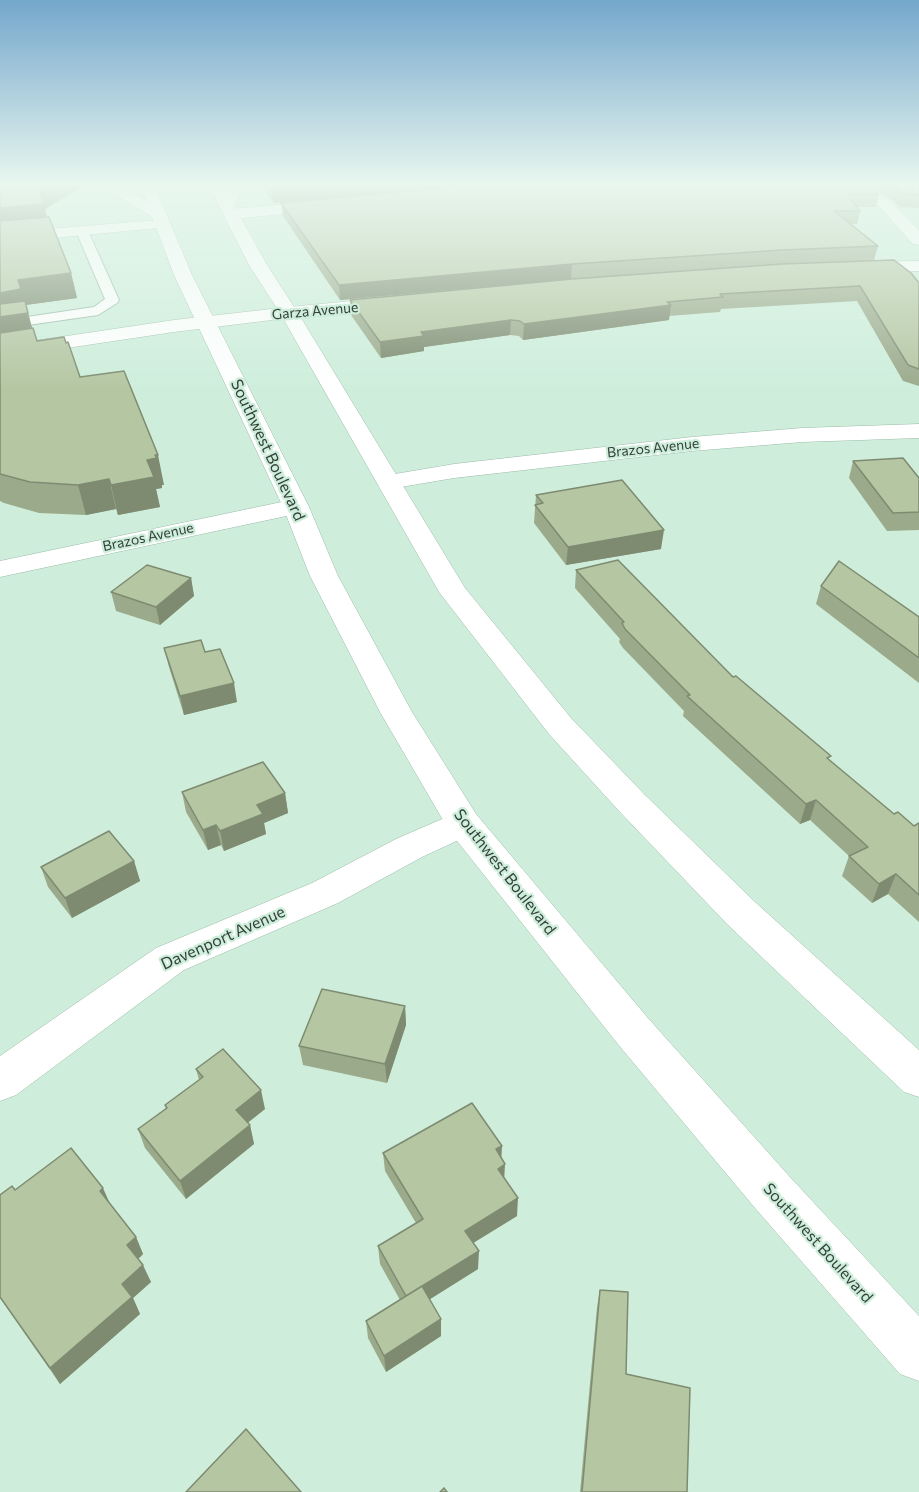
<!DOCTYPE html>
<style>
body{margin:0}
canvas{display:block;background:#ceeedb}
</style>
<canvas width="919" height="1492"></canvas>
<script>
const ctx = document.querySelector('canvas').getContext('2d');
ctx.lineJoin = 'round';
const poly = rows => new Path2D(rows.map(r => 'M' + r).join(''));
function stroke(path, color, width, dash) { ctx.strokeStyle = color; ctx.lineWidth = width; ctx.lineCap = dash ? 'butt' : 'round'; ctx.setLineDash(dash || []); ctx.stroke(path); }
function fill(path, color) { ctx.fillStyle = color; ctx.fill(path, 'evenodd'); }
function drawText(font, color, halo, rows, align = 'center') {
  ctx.font = font + ' Commissioner,sans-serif'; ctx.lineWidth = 4.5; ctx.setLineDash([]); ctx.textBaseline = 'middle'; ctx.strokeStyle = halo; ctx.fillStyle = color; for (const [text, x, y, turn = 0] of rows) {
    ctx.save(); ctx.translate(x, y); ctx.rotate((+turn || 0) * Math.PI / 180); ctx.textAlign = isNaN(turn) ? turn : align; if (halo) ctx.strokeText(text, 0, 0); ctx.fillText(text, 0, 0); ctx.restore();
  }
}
const lane = poly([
 [82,227,88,231,119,300,117,303,98,315,0,329,0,321,94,307,105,299,76,231,82,227]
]);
const street = poly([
 [109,182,123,182,129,191,165,212,167,215,161,219,168,221,170,224,168,227,0,243,0,233,158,220,119,197,109,182],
 [225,182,239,182,242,190,233,209,326,200,334,205,326,210,231,219,225,217,223,214,226,210,219,206,228,190,225,182],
 [835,182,857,182,865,185,890,201,919,230,919,245,913,244,880,207,855,191,837,185,835,182],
 [919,261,919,271,858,272,852,271,849,267,852,263,858,262,919,261],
 [394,297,401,299,403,303,401,307,289,319,282,317,280,313,282,309,289,307,394,297],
 [919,424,919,438,802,442,692,451,454,478,389,489,380,487,377,482,380,477,389,475,454,464,692,437,802,428,919,424],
 [296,499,305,502,309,507,305,512,0,577,0,561,296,499],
 [463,810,476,814,481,823,476,832,422,857,338,903,184,970,16,1095,0,1101,0,1056,156,948,312,883,396,839,463,810]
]);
const secondary = poly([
 [289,307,296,309,298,313,296,317,174,332,0,358,0,346,174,320,289,307]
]);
const primary = poly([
 [139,182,153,182,192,275,309,507,338,576,412,712,476,814,647,1017,789,1176,919,1316,919,1381,900,1374,755,1208,617,1043,450,832,380,712,310,576,283,507,174,275,139,182],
 [207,182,221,182,267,265,298,313,465,588,571,718,644,794,756,903,919,1050,919,1097,904,1092,728,925,620,812,549,734,439,592,280,313,249,265,207,182]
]);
stroke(lane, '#9cbba9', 2);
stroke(street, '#9cbba9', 1);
stroke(secondary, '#9cbba9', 1);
stroke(primary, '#9cbba9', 1);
fill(lane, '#fff');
fill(street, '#fff');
fill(secondary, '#fff');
fill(primary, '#fff');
fill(poly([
 [0,182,90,182,45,209,47,217,71,273,77,298,26,305,32,328,37,341,66,343,80,377,164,485,162,485,162,488,156,489,160,507,118,515,116,509,86,515,39,513,4,503,0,501],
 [262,182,505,182,274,203,262,186],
 [510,182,879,194,876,207,857,207,860,211,857,224,850,224,878,246,874,260,919,283,919,386,903,381,857,301,721,309,720,312,669,316,669,320,523,340,519,336,510,335,424,347,424,351,381,358,351,315,350,300,571,279,340,300,283,216,281,203],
 [863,182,919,182,919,208,900,207,891,199],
 [853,461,919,478,919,530,887,531,849,478],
 [536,495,661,549,566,565,534,523],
 [576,570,733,677,830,761,894,814,914,826,919,823,919,922,888,894,872,903,842,876,849,856,810,820,800,824,683,716,684,711,623,648,619,642,620,639,575,588],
 [191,578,194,596,160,625,116,611,111,592],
 [821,586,919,617,919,683,816,604],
 [164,648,205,652,237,702,184,715,169,667],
 [182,792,285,793,288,813,264,823,266,834,224,851,221,845,208,850,186,812],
 [134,861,140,881,72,918,48,887,41,867],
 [405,1006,406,1025,387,1083,303,1065,299,1046],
 [196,1069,265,1109,248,1123,250,1125,254,1144,186,1199,145,1148,138,1129,166,1108,165,1105,199,1080],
 [383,1153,501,1158,504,1178,517,1216,473,1243,478,1269,430,1299,441,1336,386,1372,368,1338,366,1321,400,1300,380,1264,378,1246,416,1223,385,1171],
 [15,1190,110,1205,136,1237,143,1254,138,1259,151,1282,133,1298,140,1314,60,1384,0,1298,0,1195],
 [600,1290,626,1374,687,1492,580,1492,597,1307]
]), '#9baa8b');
fill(poly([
 [48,182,90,182,45,209,49,227,0,231,0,208],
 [364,182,505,182,274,203,272,190],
 [572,264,571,279,340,300,339,285],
 [71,273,77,298,25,305,28,313,35,339,0,344,0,293,18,280],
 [671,305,669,320,523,340,524,324],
 [511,320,510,335,424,347,424,351,381,358,380,342,421,332],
 [155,455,158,455,164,485,162,485,162,488,156,489,160,507,118,515,111,485,147,460],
 [109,479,116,509,86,515,78,485],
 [664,530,661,549,566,565,568,547],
 [191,578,194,596,160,625,156,607],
 [234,683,237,702,184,715,180,696],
 [285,793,288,813,264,823,266,834,224,851,220,831,257,805],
 [816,800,810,820,800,824,806,804],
 [216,825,221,845,208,850,203,830],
 [134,861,140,881,72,918,65,898],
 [896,874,888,894,872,903,879,884],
 [405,1006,406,1025,387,1083,385,1064],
 [261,1090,265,1109,240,1128,236,1110],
 [250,1125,254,1144,186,1199,180,1181],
 [502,1146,501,1165,496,1149],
 [505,1164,504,1183,498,1169],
 [103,1188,111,1206,100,1191],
 [518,1198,517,1216,465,1248,465,1231],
 [136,1237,143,1254,134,1263,127,1245],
 [479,1251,478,1269,408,1313,406,1296],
 [143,1265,151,1282,133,1298,140,1314,60,1384,50,1368,122,1284],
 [441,1319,441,1336,386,1372,384,1356]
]), '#7e8b71');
const building = poly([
 [0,182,48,182,38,188,44,204,0,208,0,182],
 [266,182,364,182,272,190,266,182],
 [510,182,859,182,879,194,847,194,860,211,834,211,878,246,782,250,572,264,339,285,281,203,510,182],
 [887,182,919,182,919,195,903,194,894,186,887,182],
 [49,217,71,273,18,280,21,289,0,293,0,221,49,217],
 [894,260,911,273,919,283,919,369,908,365,860,286,720,294,723,297,667,302,671,305,524,324,520,321,511,320,421,332,424,336,380,342,350,300,572,279,782,264,894,260],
 [25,301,28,313,0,317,0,304,25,301],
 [33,328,37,341,64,337,66,343,68,342,80,377,124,371,158,455,155,455,157,458,147,460,154,477,111,485,109,479,78,485,30,482,0,474,0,333,33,328],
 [903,458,919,478,919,512,893,513,853,461,903,458],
 [622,480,664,530,568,547,535,505,543,503,536,495,622,480],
 [618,560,733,677,736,676,831,756,827,758,894,814,898,812,914,826,919,823,919,895,896,874,879,884,849,856,868,847,816,800,806,804,687,696,690,695,625,629,622,623,624,622,576,570,618,560],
 [839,561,919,617,919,658,821,586,839,561],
 [147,565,191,578,156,607,111,592,147,565],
 [201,640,205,652,220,649,234,683,180,696,164,648,201,640],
 [263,762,285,793,257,805,263,814,220,831,216,825,203,830,182,792,263,762],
 [109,831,134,861,65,898,41,867,109,831],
 [322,989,405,1006,385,1064,299,1046,322,989],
 [223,1049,261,1090,236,1110,250,1125,180,1181,138,1129,167,1108,165,1105,203,1077,196,1069,223,1049],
 [472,1103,502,1146,496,1149,505,1164,498,1169,518,1198,465,1231,479,1251,406,1296,378,1246,423,1219,383,1153,472,1103],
 [71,1148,103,1188,100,1191,136,1237,127,1245,143,1265,122,1284,132,1297,50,1368,0,1297,0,1195,12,1186,15,1190,71,1148],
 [422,1286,441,1319,384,1356,366,1321,422,1286],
 [600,1290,628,1292,626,1374,690,1388,687,1492,582,1492,600,1290],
 [246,1429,301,1492,186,1492,246,1429],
 [444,1488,447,1492,440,1492,444,1488]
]);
fill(building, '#b4c6a2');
stroke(building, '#7e8b71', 1.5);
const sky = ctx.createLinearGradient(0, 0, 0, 391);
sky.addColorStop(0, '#74a7cc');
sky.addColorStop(0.47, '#e9f7ef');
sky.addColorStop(1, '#e9f7ef00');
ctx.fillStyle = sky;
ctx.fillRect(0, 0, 919, 391);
drawText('14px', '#334038', '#ceeedb', [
 ["Garza Avenue",315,311,-5],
 ["Brazos Avenue",653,448,-6],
 ["Brazos Avenue",148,537,-12]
]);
drawText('16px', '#334038', '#ceeedb', [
 ["Southwest Boulevard",268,450,65],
 ["Southwest Boulevard",505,872,52],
 ["Davenport Avenue",223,938,-24],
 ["Southwest Boulevard",818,1243,48]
]);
</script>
